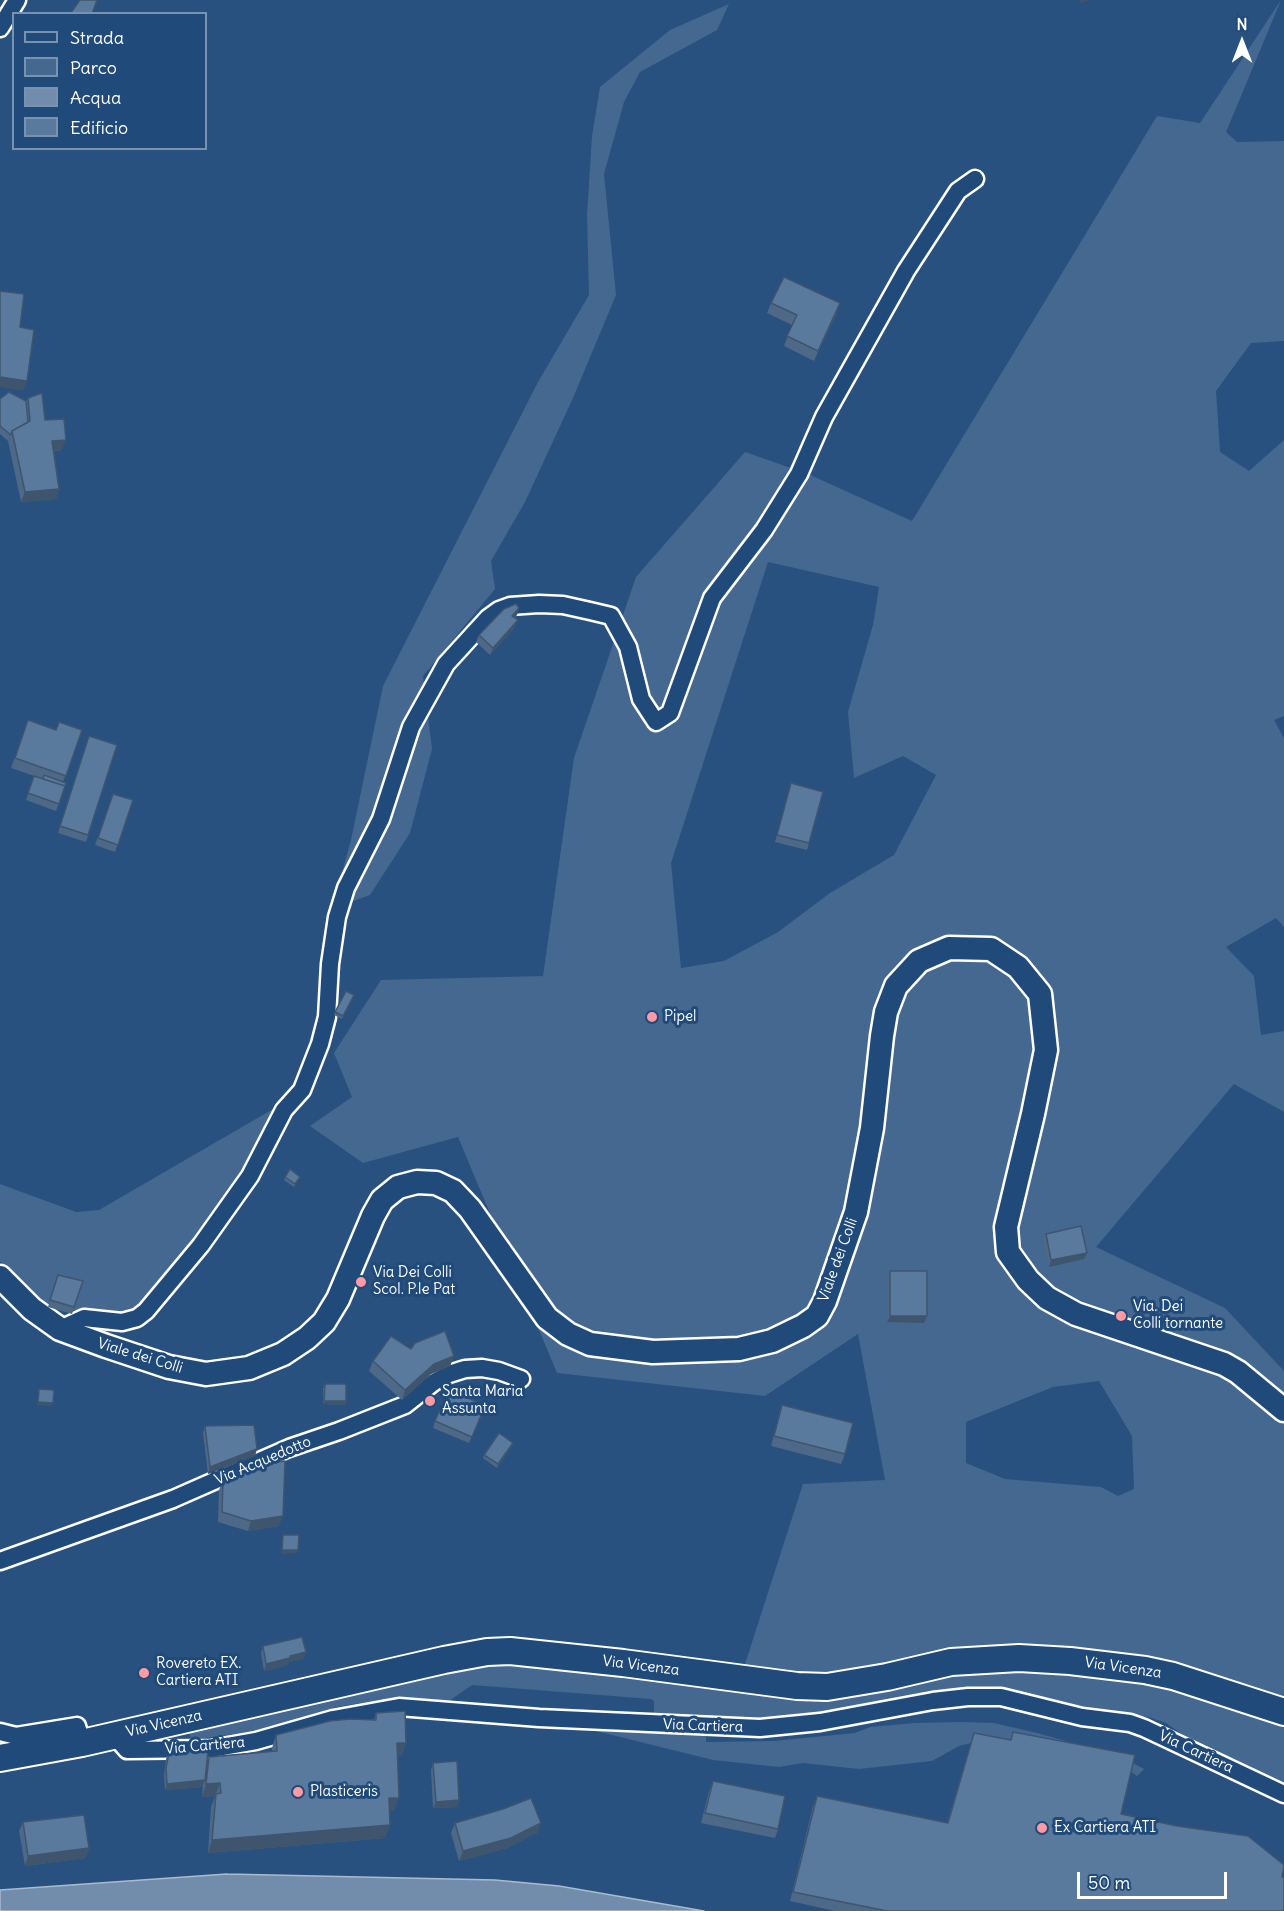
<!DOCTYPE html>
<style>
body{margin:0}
#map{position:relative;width:1284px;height:1911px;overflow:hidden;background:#28517f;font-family:Delius,sans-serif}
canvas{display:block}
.legend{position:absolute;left:12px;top:12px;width:195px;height:138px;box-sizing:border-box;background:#1f4a7a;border:2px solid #7992af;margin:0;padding:8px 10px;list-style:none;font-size:18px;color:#fff}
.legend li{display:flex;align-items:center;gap:12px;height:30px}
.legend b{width:30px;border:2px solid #7992af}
.north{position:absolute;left:1212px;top:12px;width:60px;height:60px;-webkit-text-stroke:4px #1f4a7a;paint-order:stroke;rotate:0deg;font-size:16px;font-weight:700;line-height:24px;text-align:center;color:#fff}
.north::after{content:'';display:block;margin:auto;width:21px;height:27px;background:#fff;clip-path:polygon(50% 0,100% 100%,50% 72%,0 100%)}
.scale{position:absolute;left:1077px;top:1872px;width:150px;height:27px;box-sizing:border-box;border:3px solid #fff;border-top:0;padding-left:8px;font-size:18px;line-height:21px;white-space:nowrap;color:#fff;-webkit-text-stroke:4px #1f4a7a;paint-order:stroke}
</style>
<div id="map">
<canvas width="1284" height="1911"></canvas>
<ul class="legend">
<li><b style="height:8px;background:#1f4a7a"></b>Strada</li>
<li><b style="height:16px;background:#446890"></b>Parco</li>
<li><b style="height:16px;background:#718dab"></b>Acqua</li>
<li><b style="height:16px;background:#5a7a9d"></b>Edificio</li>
</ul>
<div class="north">N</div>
<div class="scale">50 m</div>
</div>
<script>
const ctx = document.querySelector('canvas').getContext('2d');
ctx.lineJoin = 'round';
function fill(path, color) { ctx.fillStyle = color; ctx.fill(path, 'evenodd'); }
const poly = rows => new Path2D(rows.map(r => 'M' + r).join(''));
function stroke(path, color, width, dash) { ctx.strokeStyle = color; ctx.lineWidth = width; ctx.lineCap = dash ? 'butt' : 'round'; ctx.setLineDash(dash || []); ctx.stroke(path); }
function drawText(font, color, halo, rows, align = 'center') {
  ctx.font = font + ' Delius,sans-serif'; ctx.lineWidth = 6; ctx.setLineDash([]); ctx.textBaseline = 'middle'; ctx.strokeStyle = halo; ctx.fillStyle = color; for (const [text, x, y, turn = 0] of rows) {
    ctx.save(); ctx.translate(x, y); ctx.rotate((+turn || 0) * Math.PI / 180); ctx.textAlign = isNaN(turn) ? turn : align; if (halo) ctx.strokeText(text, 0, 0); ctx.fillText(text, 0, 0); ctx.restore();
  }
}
fill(poly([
 [1281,0,1226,132,1237,142,1284,141,1284,341,1251,343,1216,391,1220,452,1249,471,1284,440,1284,716,1274,720,1284,738,1284,927,1276,918,1226,947,1254,976,1261,1035,1284,1031,1284,1112,1234,1084,1096,1247,1225,1308,1284,1371,1284,1699,1173,1664,1140,1657,1083,1653,871,1670,824,1677,744,1667,803,1484,885,1480,858,1334,765,1396,557,1373,458,1137,363,1163,310,1126,352,1097,334,1053,381,980,543,976,574,758,636,577,745,452,808,474,912,521,1157,116,1200,123],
 [768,562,879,587,873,625,848,712,854,778,903,756,936,775,894,855,830,893,778,932,724,961,681,968,671,863],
 [1099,1381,1132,1436,1134,1489,1118,1496,1101,1487,1005,1479,966,1463,966,1422,1053,1387],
 [729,4,717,30,640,72,624,102,604,174,616,295,573,398,525,502,491,561,495,589,423,676,432,749,410,833,370,895,332,909,351,840,383,686,538,382,589,295,587,215,592,136,600,87,670,30],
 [273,1109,274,1118,245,1176,137,1314,99,1314,73,1310,56,1281,48,1307,23,1288,0,1261,0,1184,76,1212,99,1210],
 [486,1665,544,1668,636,1678,777,1698,806,1700,844,1697,935,1677,987,1670,1094,1676,1141,1681,1167,1687,1234,1708,1284,1726,1284,1784,1233,1759,1196,1744,1166,1723,1149,1717,1088,1710,999,1689,977,1688,946,1693,848,1712,750,1721,719,1717,654,1715,654,1701,651,1699,472,1685,449,1701,412,1698,373,1701,336,1707,278,1727,235,1734,191,1740,189,1732,396,1682],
 [962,1722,994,1723,1037,1733,1120,1756,1144,1769,1137,1776,1130,1771,971,1743,959,1746,932,1761,859,1769,803,1763,779,1767,713,1760,596,1731,706,1732,706,1742,773,1741,855,1733,870,1727,915,1723]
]), '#446890');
const water = poly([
 [227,1874,495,1880,559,1886,704,1911,0,1911,0,1890,227,1874]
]);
fill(water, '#718dab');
stroke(water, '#aabbcd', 1.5);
const street = poly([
 [0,28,17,0],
 [60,1329,84,1318,122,1322,137,1318,146,1311,201,1245,250,1176,284,1110,302,1090,320,1044,327,1017,330,964,337,917,346,888,381,819,411,727,446,664,488,618,499,610,510,606,539,604,563,605,590,611,611,616,628,647,641,699,656,722,670,713,712,598,764,530,799,474,824,417,906,271,958,191,975,179],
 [0,1561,173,1499,289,1448,339,1431,405,1405,434,1382,449,1374,465,1369,482,1368,499,1371,521,1379],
 [0,1732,16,1736,77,1726,82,1743],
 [114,1735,127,1750,211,1749,256,1741,333,1719,399,1707,539,1718,760,1728,820,1722,933,1701,968,1697,1001,1697,1082,1717,1130,1723,1144,1728,1284,1794]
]);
const secondary = poly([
 [0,1277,32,1309,60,1329,106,1346,169,1367,206,1374,249,1368,283,1354,307,1338,324,1322,338,1299,373,1216,382,1200,398,1187,417,1182,436,1183,453,1191,470,1209,547,1318,568,1334,590,1344,653,1352,739,1349,772,1341,803,1326,817,1316,825,1301,856,1212,872,1128,882,1036,886,1012,896,986,919,961,949,948,991,949,1018,967,1040,994,1046,1050,1033,1114,1006,1227,1008,1252,1028,1280,1047,1298,1076,1314,1224,1364,1238,1372,1284,1410]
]);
const primary = poly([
 [0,1758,82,1743,444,1660,487,1652,510,1651,623,1663,797,1686,827,1687,887,1677,951,1662,1019,1658,1070,1661,1145,1670,1173,1676,1284,1712]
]);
stroke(street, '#fff', 21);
stroke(secondary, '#fff', 27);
stroke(primary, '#fff', 30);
stroke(street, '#1f4a7a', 16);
stroke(secondary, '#1f4a7a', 22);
stroke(primary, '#1f4a7a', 26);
fill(poly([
 [771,303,837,313,814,361,784,346,792,325,767,313],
 [28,398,45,420,62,450,54,451,59,489,56,499,21,502,8,441,0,434,0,399,26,401],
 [517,615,514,617,515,627,490,655,476,642,479,635],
 [28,720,56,730,82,730,63,782,66,783,56,811,26,800,34,776,43,779,11,768],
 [89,736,117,745,86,842,58,833],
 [791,783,809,843,807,850,775,842],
 [113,794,133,800,115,852,95,845],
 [353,998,342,1019,334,1015,335,1012],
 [285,1177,300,1177,294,1187,284,1180],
 [1046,1234,1087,1253,1084,1259,1049,1267,1043,1240],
 [890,1271,924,1323,887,1322,888,1277],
 [58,1275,83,1281,72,1314,48,1307],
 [411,1349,454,1356,450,1366,431,1374,402,1400,369,1371,373,1361],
 [325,1384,346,1401,345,1405,323,1404,323,1388],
 [782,1405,845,1454,841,1464,771,1446,779,1415],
 [483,1412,469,1443,433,1428,435,1421],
 [205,1426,255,1456,208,1474,203,1433],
 [513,1443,512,1446,497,1468,483,1458,484,1455],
 [223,1480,279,1526,248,1531,218,1522,219,1490],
 [263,1646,306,1652,303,1659,289,1662,288,1665,264,1671,261,1653],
 [376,1713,406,1743,401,1756,397,1756,394,1811,389,1811,385,1838,208,1853,211,1807,215,1796,202,1797,203,1786,202,1787,165,1790,164,1775,166,1759,169,1753,207,1763,209,1757,272,1751,272,1748,276,1735,374,1720],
 [1013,1732,1121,1814,1282,1877,1284,1911,835,1911,790,1901,813,1806,817,1796,947,1823,974,1733,1010,1740],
 [433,1763,459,1800,457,1807,433,1808,431,1770],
 [713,1781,778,1829,775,1838,701,1823,709,1791],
 [23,1822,89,1848,85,1858,25,1866,19,1831],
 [455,1823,538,1832,507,1848,459,1861,451,1833]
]), '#4d6987');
fill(poly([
 [1080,0,1089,0,1079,4],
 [840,303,837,313,814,361,818,351],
 [0,377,27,381,23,391,0,387],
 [66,440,62,450,49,451,52,441],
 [59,489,56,499,21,502,25,492],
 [519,608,517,615,510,622,512,616],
 [518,620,515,627,490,655,493,648],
 [1087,1253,1084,1259,1049,1267,1051,1260],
 [890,1316,927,1316,924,1323,887,1322],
 [454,1356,450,1366,431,1374,402,1400,405,1390,434,1364],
 [324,1401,346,1401,345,1405,323,1404],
 [38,1402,53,1403,52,1406,37,1405],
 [513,1443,512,1446,497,1468,498,1464],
 [257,1449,255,1456,208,1474,210,1467],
 [283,1516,279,1526,248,1531,251,1521],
 [282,1550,298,1550,297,1553,281,1554],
 [306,1652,303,1659,289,1662,288,1665,264,1671,266,1664,290,1656],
 [397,1743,406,1743,401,1756,392,1756],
 [205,1780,202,1787,165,1790,167,1784],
 [220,1783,215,1796,216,1794,215,1796,202,1797,206,1784],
 [389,1798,399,1798,394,1811,384,1811],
 [459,1800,457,1807,433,1808,436,1802],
 [541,1823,538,1832,507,1848,459,1861,463,1851],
 [390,1825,385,1838,208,1853,212,1840],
 [89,1848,85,1858,25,1866,28,1856]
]), '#3f556e');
const building = poly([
 [80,0,97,0,92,14,70,14,80,0],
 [784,277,840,303,818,351,787,336,797,315,771,303,784,277],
 [0,291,24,294,20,327,34,330,27,381,0,377,0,291],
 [9,392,26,401,28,422,12,431,11,435,0,426,0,399,9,392],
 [42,393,45,420,64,419,66,440,52,441,59,489,25,492,12,431,30,421,28,398,42,393],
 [516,604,519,608,512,616,518,620,493,648,479,635,504,609,516,604],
 [28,720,56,730,59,722,82,730,66,776,15,758,28,720],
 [89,736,117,745,88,835,60,826,89,736],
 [44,775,66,783,65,786,43,779,44,775],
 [34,776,65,786,59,804,28,793,34,776],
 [791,783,823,792,809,843,777,835,791,783],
 [113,794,133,800,118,845,98,838,113,794],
 [346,991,354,995,343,1016,335,1012,346,991],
 [290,1169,300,1177,295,1184,285,1177,290,1169],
 [1081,1226,1087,1253,1051,1260,1046,1234,1081,1226],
 [890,1271,927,1271,927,1316,890,1316,890,1271],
 [58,1275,83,1281,74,1307,50,1300,58,1275],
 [445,1331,454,1356,434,1364,405,1390,373,1361,391,1336,411,1349,415,1343,445,1331],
 [325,1384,346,1384,346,1401,324,1401,325,1384],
 [39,1389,54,1390,53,1403,38,1402,39,1389],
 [449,1389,485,1406,472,1437,435,1421,449,1389],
 [782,1405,853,1423,845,1454,774,1436,782,1405],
 [254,1425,257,1449,210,1467,205,1426,254,1425],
 [499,1433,513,1443,498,1464,484,1455,499,1433],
 [285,1461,283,1516,251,1521,222,1512,223,1480,252,1465,285,1461],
 [283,1535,299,1535,298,1550,282,1550,283,1535],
 [302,1637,306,1652,290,1656,290,1658,266,1664,263,1646,302,1637],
 [405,1711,406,1743,397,1743,399,1798,389,1798,390,1825,212,1840,216,1794,221,1793,220,1783,206,1784,209,1757,277,1751,276,1735,330,1721,350,1719,376,1720,376,1713,405,1711],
 [1013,1732,1135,1755,1121,1814,1177,1826,1248,1836,1284,1865,1282,1877,1284,1878,1284,1911,887,1911,793,1892,817,1796,948,1823,974,1733,1011,1740,1013,1732],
 [208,1751,205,1780,167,1784,166,1768,169,1753,208,1751],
 [457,1761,459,1800,436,1802,433,1763,457,1761],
 [713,1781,785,1796,778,1829,705,1813,713,1781],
 [531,1798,541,1823,511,1838,463,1851,455,1823,503,1809,531,1798],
 [84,1815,89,1848,28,1856,23,1822,84,1815]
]);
fill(building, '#5a7a9d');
stroke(building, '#3f556e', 1.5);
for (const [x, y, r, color] of [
 [652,1017,6,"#ff9aa2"],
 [361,1282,6,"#ff9aa2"],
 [1121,1316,6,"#ff9aa2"],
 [430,1401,6,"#ff9aa2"],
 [144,1673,6,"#ff9aa2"],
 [298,1792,6,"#ff9aa2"],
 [1042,1828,6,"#ff9aa2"]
]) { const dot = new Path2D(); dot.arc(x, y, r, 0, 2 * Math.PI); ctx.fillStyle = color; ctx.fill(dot); stroke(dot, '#1f4a7a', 2); }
drawText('15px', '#fff', '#1f4a7a', [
 ["Pipel",664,1017],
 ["Via Dei Colli",373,1273],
 ["Scol. P.le Pat",373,1290],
 ["Via. Dei",1133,1307],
 ["Colli tornante",1133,1324],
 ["Santa Maria",442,1392],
 ["Assunta",442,1409],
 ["Rovereto EX.",156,1664],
 ["Cartiera ATI",156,1681],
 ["Plasticeris",310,1792],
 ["Ex Cartiera ATI",1054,1828]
], 'left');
drawText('15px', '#fff', '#1f4a7a', [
 ["Viale dei Colli",838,1260,-70],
 ["Viale dei Colli",140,1356,17],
 ["Via Acquedotto",263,1461,-23],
 ["Via Vicenza",641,1666,7],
 ["Via Vicenza",1123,1668,8],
 ["Via Vicenza",164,1724,-13],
 ["Via Cartiera",703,1726,2],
 ["Via Cartiera",205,1746,-5],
 ["Via Cartiera",1196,1752,25]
]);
</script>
